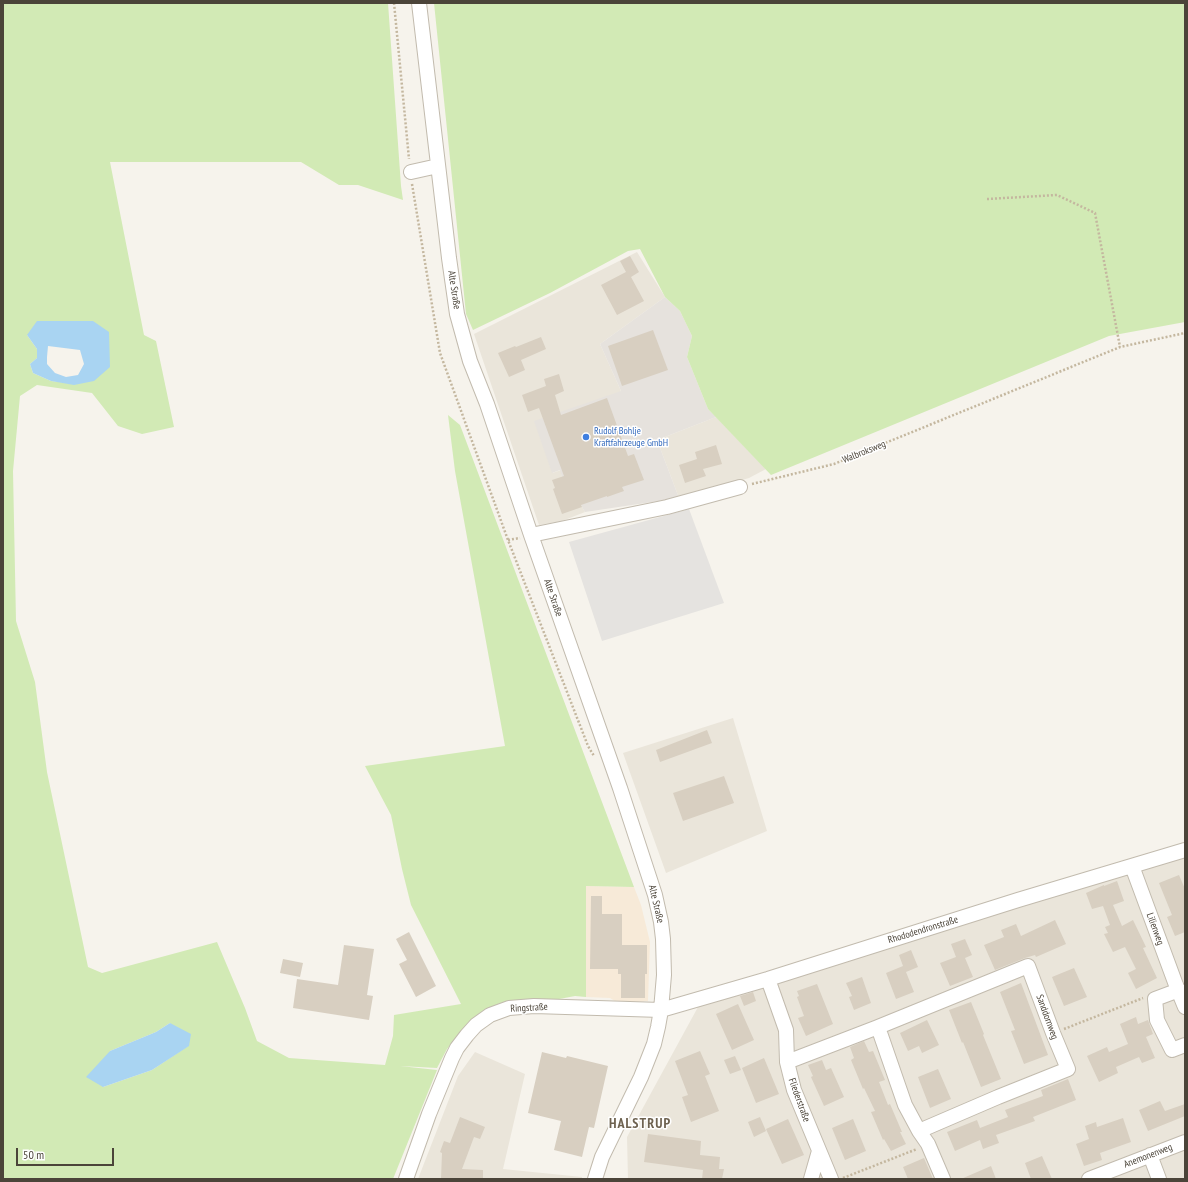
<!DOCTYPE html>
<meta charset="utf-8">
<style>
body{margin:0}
#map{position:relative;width:1188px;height:1182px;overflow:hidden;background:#f6f3ec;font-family:"PT Sans Narrow",sans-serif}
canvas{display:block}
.frame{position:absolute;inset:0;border:4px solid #4b4439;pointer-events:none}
.scale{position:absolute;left:16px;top:1148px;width:98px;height:18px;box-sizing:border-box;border:2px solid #4b4439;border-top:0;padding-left:5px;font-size:12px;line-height:14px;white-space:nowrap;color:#4b4439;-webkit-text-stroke:3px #fff;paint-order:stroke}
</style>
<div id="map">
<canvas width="1188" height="1182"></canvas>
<div class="frame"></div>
<div class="scale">50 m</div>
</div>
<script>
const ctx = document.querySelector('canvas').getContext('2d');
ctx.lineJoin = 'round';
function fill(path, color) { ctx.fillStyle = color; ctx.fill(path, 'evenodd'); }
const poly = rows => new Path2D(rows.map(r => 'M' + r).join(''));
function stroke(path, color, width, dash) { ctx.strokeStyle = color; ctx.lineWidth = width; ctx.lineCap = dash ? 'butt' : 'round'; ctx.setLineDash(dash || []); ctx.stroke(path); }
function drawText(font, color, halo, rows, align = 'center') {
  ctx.font = font + ' "PT Sans Narrow",sans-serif'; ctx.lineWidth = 3; ctx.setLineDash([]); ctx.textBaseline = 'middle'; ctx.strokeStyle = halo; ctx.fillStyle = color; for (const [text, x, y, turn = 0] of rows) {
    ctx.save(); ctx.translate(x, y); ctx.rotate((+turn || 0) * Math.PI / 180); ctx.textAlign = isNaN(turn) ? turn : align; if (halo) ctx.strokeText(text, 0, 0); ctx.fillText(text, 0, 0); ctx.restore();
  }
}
fill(poly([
 [637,252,665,297,600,344,621,391,552,473,561,470,562,477,572,481,582,507,585,512,562,521,539,525,474,334],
 [716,417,766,469,749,478,679,498,657,440],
 [733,718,767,831,666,873,623,753],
 [1185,854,1185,1179,628,1179,627,1137,698,1007],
 [475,1052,525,1074,503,1169,582,1177,582,1179,418,1179,458,1076]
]), '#eae5da');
fill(poly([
 [586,886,634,887,641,905,650,942,648,1001,618,1003,610,998,586,997]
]), '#f7ead8');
fill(poly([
 [665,297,680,311,692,336,687,357,708,409,716,417,657,440,679,498,585,512,582,507,572,481,562,477,560,470,552,473,534,421,621,391,600,344]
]), '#e6e2dd');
fill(poly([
 [3,3,388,3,401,186,403,200,358,185,339,185,301,162,110,162,144,335,156,341,174,427,142,434,118,426,92,393,37,385,20,396,13,471,16,621,35,682,47,772,88,967,102,973,217,942,245,1008,257,1041,289,1058,385,1065,393,1036,394,1015,461,1004,411,905,402,869,391,815,365,766,505,746,455,471,448,415,460,425,634,887,586,886,586,997,575,996,554,1000,522,1000,500,1003,478,1015,459,1034,447,1049,437,1068,400,1066,437,1070,393,1179,3,1179],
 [109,332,77,384,51,381,33,373,30,364,37,358,37,349,27,335],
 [170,1023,188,1046,152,1070,103,1087,110,1051,156,1032],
 [434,3,1185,3,1185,322,1109,336,771,475,708,409,687,357,692,336,680,311,665,297,640,249,628,251,550,293,473,330,466,314]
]), '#d2eab5');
fill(poly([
 [689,509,724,603,602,641,569,542]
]), '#e5e3e0');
fill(poly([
 [37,321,93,321,109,332,110,367,94,381,74,385,51,381,33,373,30,364,37,358,37,349,27,335],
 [48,346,80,350,84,364,78,375,66,377,55,373,47,364,47,357],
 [170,1023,191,1034,189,1046,152,1070,103,1087,86,1077,110,1051,156,1032]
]), '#a9d4f2');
fill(poly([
 [630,256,639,272,631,277,644,301,617,315,601,285,626,272,620,261],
 [653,330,668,370,622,386,608,346],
 [541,337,546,349,521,360,525,370,509,377,498,353,515,346,516,347],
 [559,374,564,391,555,395,561,415,607,398,628,456,634,454,644,480,622,487,624,491,607,497,607,496,581,505,582,507,562,514,553,489,555,488,552,480,564,476,539,408,528,412,522,395,546,386,544,379],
 [716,445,722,464,703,469,706,476,685,483,679,465,697,459,695,452],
 [707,730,712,743,660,762,656,750],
 [724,776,734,803,683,821,673,793],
 [1179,875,1185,889,1185,932,1175,936,1167,917,1172,915,1159,883],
 [1117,881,1124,901,1113,905,1122,926,1133,920,1146,947,1143,948,1157,978,1136,989,1128,973,1136,969,1125,947,1113,952,1104,934,1108,933,1105,927,1110,925,1103,906,1092,909,1086,893,1104,885,1104,886],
 [591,896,602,896,602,914,622,914,622,945,647,945,647,974,645,974,645,998,621,998,621,974,618,974,618,969,590,969],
 [1055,920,1066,944,1036,957,1035,955,1025,958,995,970,984,945,1004,937,1001,930,1016,924,1021,936],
 [409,932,436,986,416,997,399,964,407,960,396,939],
 [965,939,972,955,965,958,973,977,950,986,940,963,956,957,951,944],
 [344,945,374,949,367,995,373,996,369,1020,293,1008,297,979,338,985],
 [911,950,918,967,906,972,914,992,896,999,886,973,903,966,899,955],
 [283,959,303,963,300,977,280,973],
 [1074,968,1087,997,1064,1006,1052,977],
 [862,977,871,1003,854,1010,849,997,852,996,846,983],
 [1021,983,1048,1055,1024,1064,1011,1031,1015,1030,1000,992],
 [817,984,833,1024,806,1036,798,1018,804,1016,797,997,799,996,797,991],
 [753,992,756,1001,744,1006,740,996],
 [971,1002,984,1034,983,1035,1001,1079,981,1087,963,1042,962,1043,949,1010],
 [738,1004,754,1040,732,1050,716,1014],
 [1136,1017,1138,1024,1148,1020,1153,1034,1146,1037,1155,1058,1142,1063,1139,1057,1116,1067,1118,1073,1099,1082,1087,1056,1107,1047,1109,1052,1128,1044,1120,1024],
 [927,1020,939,1045,922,1053,919,1046,908,1051,900,1033],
 [864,1041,869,1052,873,1051,885,1080,879,1082,888,1105,890,1104,902,1132,900,1132,906,1144,891,1151,884,1139,883,1140,871,1112,875,1111,864,1088,863,1089,851,1060,854,1058,850,1047],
 [700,1051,710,1074,705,1076,719,1111,691,1122,682,1097,688,1095,675,1061],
 [542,1052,566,1058,567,1056,608,1066,594,1128,589,1127,582,1157,554,1150,561,1121,528,1113],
 [735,1056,741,1070,730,1074,724,1060],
 [764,1058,779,1094,756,1103,742,1068],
 [822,1060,826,1070,831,1068,844,1097,824,1106,811,1077,813,1076,808,1065],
 [938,1069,951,1099,930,1108,918,1077],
 [1068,1079,1076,1100,1033,1117,1035,1121,996,1135,999,1143,983,1149,980,1140,955,1151,947,1132,977,1120,980,1128,1008,1117,1005,1110,1043,1096,1041,1090],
 [1160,1101,1165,1111,1185,1104,1185,1116,1148,1131,1139,1110],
 [460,1117,485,1127,480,1139,474,1137,462,1169,483,1170,483,1179,441,1179,442,1153,440,1152,444,1141,450,1143],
 [760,1117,766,1131,754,1137,748,1122],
 [1123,1118,1131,1142,1100,1153,1102,1160,1084,1166,1076,1144,1089,1139,1085,1126,1096,1122,1097,1127],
 [788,1119,804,1155,782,1164,766,1129],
 [853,1119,866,1151,845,1160,832,1128],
 [648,1134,701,1141,700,1155,720,1157,719,1169,724,1169,722,1179,702,1179,703,1170,644,1162],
 [1042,1156,1052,1179,1031,1179,1025,1163],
 [924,1158,933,1179,908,1179,903,1167],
 [991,1166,996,1179,961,1179]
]), '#d8cfc1');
const minor = poly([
 [419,3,449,258,457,314,470,361,487,404,531,535,620,788,655,895,661,922,663,939,664,975,661,1010,658,1027,654,1044,641,1077,602,1157,595,1179],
 [411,172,438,166],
 [531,535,667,507,740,487],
 [1132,866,1176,985,1185,1007],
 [768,979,786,1030,787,1062,794,1090,831,1179],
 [1179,990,1155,999,1157,1020,1172,1050,1185,1045],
 [787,1062,878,1027],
 [919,1131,998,1097,1068,1069,1053,1033,1028,966,878,1027,905,1105,919,1131,928,1144,943,1179],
 [1150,1155,1159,1179],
 [406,1179,429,1114,452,1058,457,1048,467,1035,476,1025,490,1015,509,1008,534,1006,661,1010,768,979,1018,900,1185,850],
 [811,1179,819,1151],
 [1089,1179,1185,1142]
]);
stroke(minor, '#c2bbae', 16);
stroke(poly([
 [394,3,409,159],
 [412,184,440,353,508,540,588,746,594,756],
 [987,199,1057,195,1095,213,1120,347],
 [752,484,834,464,1120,347,1185,333],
 [508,540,520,538],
 [1064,1029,1143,998],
 [843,1178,917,1149]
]), '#c4b79f', 2.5, [2, 2]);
stroke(minor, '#fff', 14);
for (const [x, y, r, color] of [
 [586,437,4,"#3f7fe0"]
]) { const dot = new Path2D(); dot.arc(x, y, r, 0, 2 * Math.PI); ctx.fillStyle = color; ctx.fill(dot); stroke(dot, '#fff', 1.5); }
drawText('10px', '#4b4439', '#fff', [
 ["Alte Straße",454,290,81],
 ["Walbroksweg",864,452,-22],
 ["Alte Straße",553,598,71],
 ["Alte Straße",656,904,77],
 ["Lilienweg",1155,929,70],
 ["Rhododendronstraße",923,930,-17],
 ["Ringstraße",529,1008,-3],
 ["Sanddornweg",1047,1017,70],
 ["Fliederstraße",799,1100,70],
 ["Anemonenweg",1148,1156,-21]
]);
drawText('10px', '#366cbe', '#fff', [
 ["Rudolf Bohlje",594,431],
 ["Kraftfahrzeuge GmbH",594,443]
], 'left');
ctx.letterSpacing = '1px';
drawText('bold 14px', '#6e6250', '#fff', [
 ["HALSTRUP",640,1124]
]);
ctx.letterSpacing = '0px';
</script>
